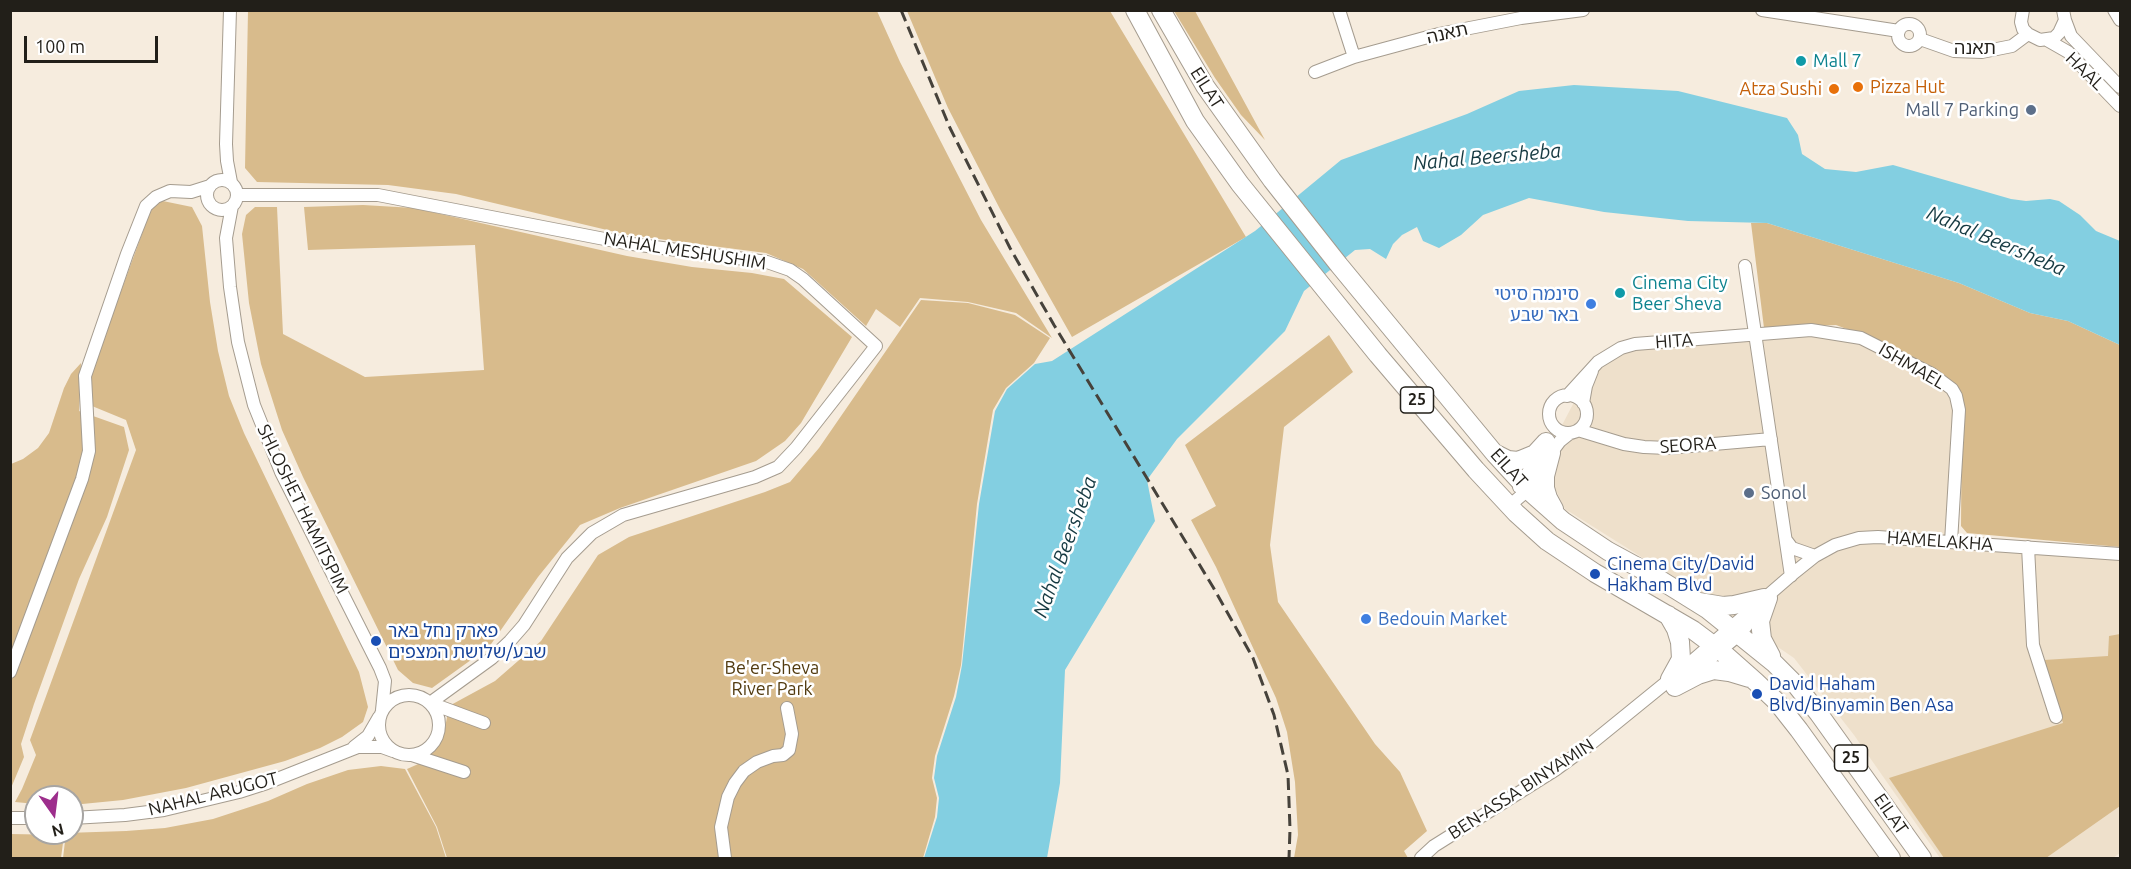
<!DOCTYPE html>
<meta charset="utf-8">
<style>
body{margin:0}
#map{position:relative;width:2131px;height:869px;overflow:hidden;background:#f6ecde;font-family:Ubuntu,sans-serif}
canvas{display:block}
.frame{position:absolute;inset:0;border:12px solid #221f19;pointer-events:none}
.north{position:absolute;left:24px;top:785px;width:60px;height:60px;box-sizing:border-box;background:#fff;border:2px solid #a7a5a3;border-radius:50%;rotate:166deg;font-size:16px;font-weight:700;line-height:24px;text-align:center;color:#221f19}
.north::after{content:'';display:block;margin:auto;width:21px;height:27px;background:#9d2e8c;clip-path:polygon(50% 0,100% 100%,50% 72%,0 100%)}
.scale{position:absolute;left:24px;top:36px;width:134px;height:27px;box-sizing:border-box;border:3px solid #221f19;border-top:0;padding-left:8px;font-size:18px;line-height:21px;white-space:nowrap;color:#221f19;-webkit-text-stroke:4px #fff;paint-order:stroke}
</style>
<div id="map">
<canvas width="2131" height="869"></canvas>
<div class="frame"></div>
<div class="north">N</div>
<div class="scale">100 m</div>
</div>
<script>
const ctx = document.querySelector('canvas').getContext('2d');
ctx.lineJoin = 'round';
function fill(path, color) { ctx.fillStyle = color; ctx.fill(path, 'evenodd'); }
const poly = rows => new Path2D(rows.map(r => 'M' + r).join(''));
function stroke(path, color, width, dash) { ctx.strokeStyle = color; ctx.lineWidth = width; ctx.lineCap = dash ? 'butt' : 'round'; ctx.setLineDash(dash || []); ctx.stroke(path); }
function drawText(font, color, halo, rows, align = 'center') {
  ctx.font = font + ' Ubuntu,"Noto Sans Hebrew",sans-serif'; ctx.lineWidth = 5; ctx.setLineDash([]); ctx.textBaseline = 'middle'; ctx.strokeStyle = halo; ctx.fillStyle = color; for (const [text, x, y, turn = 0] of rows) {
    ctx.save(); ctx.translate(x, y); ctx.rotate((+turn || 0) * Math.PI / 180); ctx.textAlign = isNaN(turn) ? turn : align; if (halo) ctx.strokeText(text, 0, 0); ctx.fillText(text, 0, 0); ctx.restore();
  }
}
fill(poly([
 [1828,334,1871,343,1956,389,1957,537,2120,549,2120,853,2113,858,1940,858,1854,735,1794,658,1694,590,1565,509,1553,484,1554,455,1560,429,1583,385,1606,358,1624,350]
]), '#eee0cb');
fill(poly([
 [248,11,877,11,900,62,981,220,1052,338,1016,313,968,302,920,298,900,327,876,309,866,326,803,269,766,253,628,235,456,194,388,185,257,182,245,168],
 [907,11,1110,11,1246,237,1072,337,1001,211,948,108],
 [1174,11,1195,11,1265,140,1241,115,1215,78],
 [158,200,192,207,202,226,210,302,218,351,229,396,244,433,359,672,368,707,363,722,342,737,320,748,285,761,186,788,123,800,72,805,72,797,36,797,36,804,15,802,22,789,36,755,30,740,136,450,126,420,92,406,90,376,150,212],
 [363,205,414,208,627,256,692,267,752,273,784,279,852,337,801,423,785,441,756,461,620,508,580,525,538,577,489,647,432,688,413,683,398,670,303,477,282,430,261,364,249,303,242,234,246,215,255,207,277,207,283,334,365,377,484,370,475,245,308,250,304,207],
 [1751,223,1767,223,1959,283,2030,313,2068,321,2120,345,2120,547,1967,533,1961,526,1962,394,1930,368,1860,334,1836,325,1764,328],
 [921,300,968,303,1015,315,1050,338,1034,363,1006,388,993,410,977,504,961,665,954,696,935,756,932,778,937,798,935,817,923,858,447,858,437,827,407,769,425,761,437,747,445,728,449,706,495,681,541,641,598,555,629,537,765,492,790,482,819,448],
 [1329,335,1353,372,1284,427,1270,545,1278,602,1375,744,1400,772,1427,831,1404,851,1408,858,1294,858,1298,835,1295,782,1287,732,1276,698,1216,567,1191,520,1216,506,1185,445],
 [81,363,79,411,124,427,129,450,107,517,79,579,34,704,21,744,24,757,11,788,11,464,23,459,38,448,49,433,64,388,71,374],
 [2120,634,2120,806,2046,858,1944,858,1889,778,2063,723,2044,660,2108,656,2109,636],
 [381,766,405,769,436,827,446,858,63,858,66,833,126,831,165,828,213,819,268,801,307,784,348,770],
 [11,834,64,835,61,858,11,858]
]), '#d8bb8c');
fill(poly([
 [1574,85,1678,91,1787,118,1798,135,1802,154,1825,169,1856,172,1893,165,2011,199,2026,201,2050,199,2059,201,2080,215,2096,231,2120,241,2120,345,2068,321,2030,313,1959,283,1767,223,1688,221,1604,212,1529,198,1483,215,1461,235,1439,248,1423,241,1417,227,1402,235,1393,244,1386,259,1370,249,1355,250,1304,291,1285,331,1177,439,1147,480,1155,521,1065,670,1060,783,1047,858,924,858,937,817,939,798,934,778,937,756,956,697,962,665,979,504,995,411,1007,389,1035,364,1052,361,1255,231,1341,160,1467,114,1519,91]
]), '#83cfe1');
const minor = poly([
 [230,10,226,144,227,161,231,182],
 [1339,10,1354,57],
 [1762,10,1899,31],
 [2023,10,2021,22,2023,29,2028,34,2040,40,2054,38,2059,33,2065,20,2063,10],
 [2114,10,2120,20],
 [2065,20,2071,36,2120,87],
 '1898 35a11 11 0 1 1 22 0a11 11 0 1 1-22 0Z',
 [1920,39,1954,51,1982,52,2012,46,2028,34],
 [2047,40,2068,52,2120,106],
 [1315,72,1354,57,1439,34,1521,18,1583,10],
 '207 195a15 15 0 1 1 30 0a15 15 0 1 1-30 0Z',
 [237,195,378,195,625,243,767,262,790,270,803,279,876,346,796,448,778,467,755,477,623,515,592,533,567,558,524,625,510,641,492,658,430,703],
 [232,206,226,238,230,287,238,342,254,405,281,472,380,668,385,681,382,710],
 [1745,266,1791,576],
 '1549 414a19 19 0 1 1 38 0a19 19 0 1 1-38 0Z',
 [1567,396,1598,362,1621,348,1635,344,1811,330,1861,338,1932,374,1952,389,1956,396,1959,410,1951,542],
 [1583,403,1586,386,1592,371],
 [1578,430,1624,444,1644,447,1668,448,1771,439],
 [1519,487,1540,453],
 [1509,506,1528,490,1551,453,1560,441,1570,433],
 [1786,540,1792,548,1815,556],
 [2028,547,2033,645,2056,717],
 [10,672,82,479,89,451,85,376,127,254,146,206,156,197,170,191,191,192,210,186],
 [1693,673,1740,634,1760,608],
 '379 725a30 30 0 1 1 60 0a30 30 0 1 1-60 0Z',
 [430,703,484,723],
 [354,747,368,736,379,717],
 [412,755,464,772],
 [10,818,36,818],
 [72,818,125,815,164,810,239,792,267,783,358,747,382,747,393,751],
 [725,858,721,827,728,797,735,783,744,771,757,762,773,756,783,755,789,750,792,734,787,708],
 [1421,858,1434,846,1555,770,1588,746,1684,668,1795,572,1815,556,1835,545,1859,538,1878,537,2120,554]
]);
const highway = poly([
 [1135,10,1195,121,1240,184,1378,355,1476,470,1516,513,1547,541,1595,573,1693,630,1721,651,1756,682,1777,702,1799,730,1891,858],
 [1161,10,1205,86,1272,180,1339,265,1495,454,1528,490,1563,521,1608,551,1654,576,1707,609,1774,663,1796,685,1819,714,1922,858],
 [1551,453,1545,476,1545,488,1548,498,1554,509],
 [1496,454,1508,460,1518,461,1535,454,1546,442],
 [1768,598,1760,621,1762,639,1771,656],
 [1699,602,1723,606,1734,605,1764,598],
 [1668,615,1676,629,1680,642,1681,659,1670,679],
 [1675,687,1698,675,1714,670,1729,672,1749,678]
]);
stroke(minor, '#a59c8f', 14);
stroke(highway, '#a59c8f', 20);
stroke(minor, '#fff', 12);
stroke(highway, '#fff', 18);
stroke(poly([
 [901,10,950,128,1010,248,1054,325,1213,587,1253,658,1274,715,1288,775,1290,829,1289,858]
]), '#46423b', 3, [12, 6]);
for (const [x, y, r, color] of [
 [1801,61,6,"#0f9aa8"],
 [1858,87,6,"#e8710a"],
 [1834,89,6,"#e8710a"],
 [2031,110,6,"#5c6f8a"],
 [1620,293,6,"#0f9aa8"],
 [1591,304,6,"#3f7fe0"],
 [1749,493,6,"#5c6f8a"],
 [1595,574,6,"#1a4fb4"],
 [1366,619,6,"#3f7fe0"],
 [376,641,6,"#1a4fb4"],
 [1757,694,6,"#1a4fb4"]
]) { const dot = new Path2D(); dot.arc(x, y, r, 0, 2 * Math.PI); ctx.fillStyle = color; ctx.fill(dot); stroke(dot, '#fff', 2); }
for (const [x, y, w] of [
 [1417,400,33],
 [1851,758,33]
]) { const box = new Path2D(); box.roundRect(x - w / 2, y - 13, w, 26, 4.5); ctx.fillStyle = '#fff'; ctx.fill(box); stroke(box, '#221f19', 1.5); }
drawText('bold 16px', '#221f19', null, [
 ["25",1417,400],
 ["25",1851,758]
]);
drawText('18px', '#221f19', '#fff', [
 ["תאנה",1447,33,-13],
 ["תאנה",1975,48],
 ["HAAL",2085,71,44],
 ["EILAT",1207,88,57],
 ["NAHAL MESHUSHIM",685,251,9],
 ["HITA",1674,341,-4],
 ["ISHMAEL",1912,366,30],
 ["SEORA",1688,445,-4],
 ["EILAT",1509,468,48],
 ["SHLOSHET HAMITSPIM",303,509,64],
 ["HAMELAKHA",1940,541,4],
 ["BEN-ASSA BINYAMIN",1521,789,-33],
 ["NAHAL ARUGOT",213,794,-14],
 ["EILAT",1891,814,55]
]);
drawText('18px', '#0d838f', '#fff', [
 ["Mall 7",1813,61],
 ["Cinema City",1632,283],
 ["Beer Sheva",1632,304]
], 'left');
drawText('18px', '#c56008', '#fff', [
 ["Pizza Hut",1870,87],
 ["Atza Sushi",1822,89,"right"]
], 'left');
drawText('18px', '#4e5e75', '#fff', [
 ["Mall 7 Parking",2019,110],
 ["Sonol",1761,493,"left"]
], 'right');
drawText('18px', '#366cbe', '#fff', [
 ["סינמה סיטי",1579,294],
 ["באר שבע",1579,315],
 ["Bedouin Market",1378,619,"left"]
], 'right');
drawText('18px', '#164399', '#fff', [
 ["Cinema City/David",1607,564],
 ["Hakham Blvd",1607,585],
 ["פארק נחל באר",388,631],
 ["שבע/שלושת המצפים",388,652],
 ["David Haham",1769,684],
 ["Blvd/Binyamin Ben Asa",1769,705]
], 'left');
drawText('18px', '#523b10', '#fff', [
 ["Be'er-Sheva",772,668],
 ["River Park",772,689]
]);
drawText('italic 20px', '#163a42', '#fff', [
 ["Nahal Beersheba",1487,157,-5],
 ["Nahal Beersheba",1996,241,23],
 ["Nahal Beersheba",1065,547,-70]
]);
</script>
